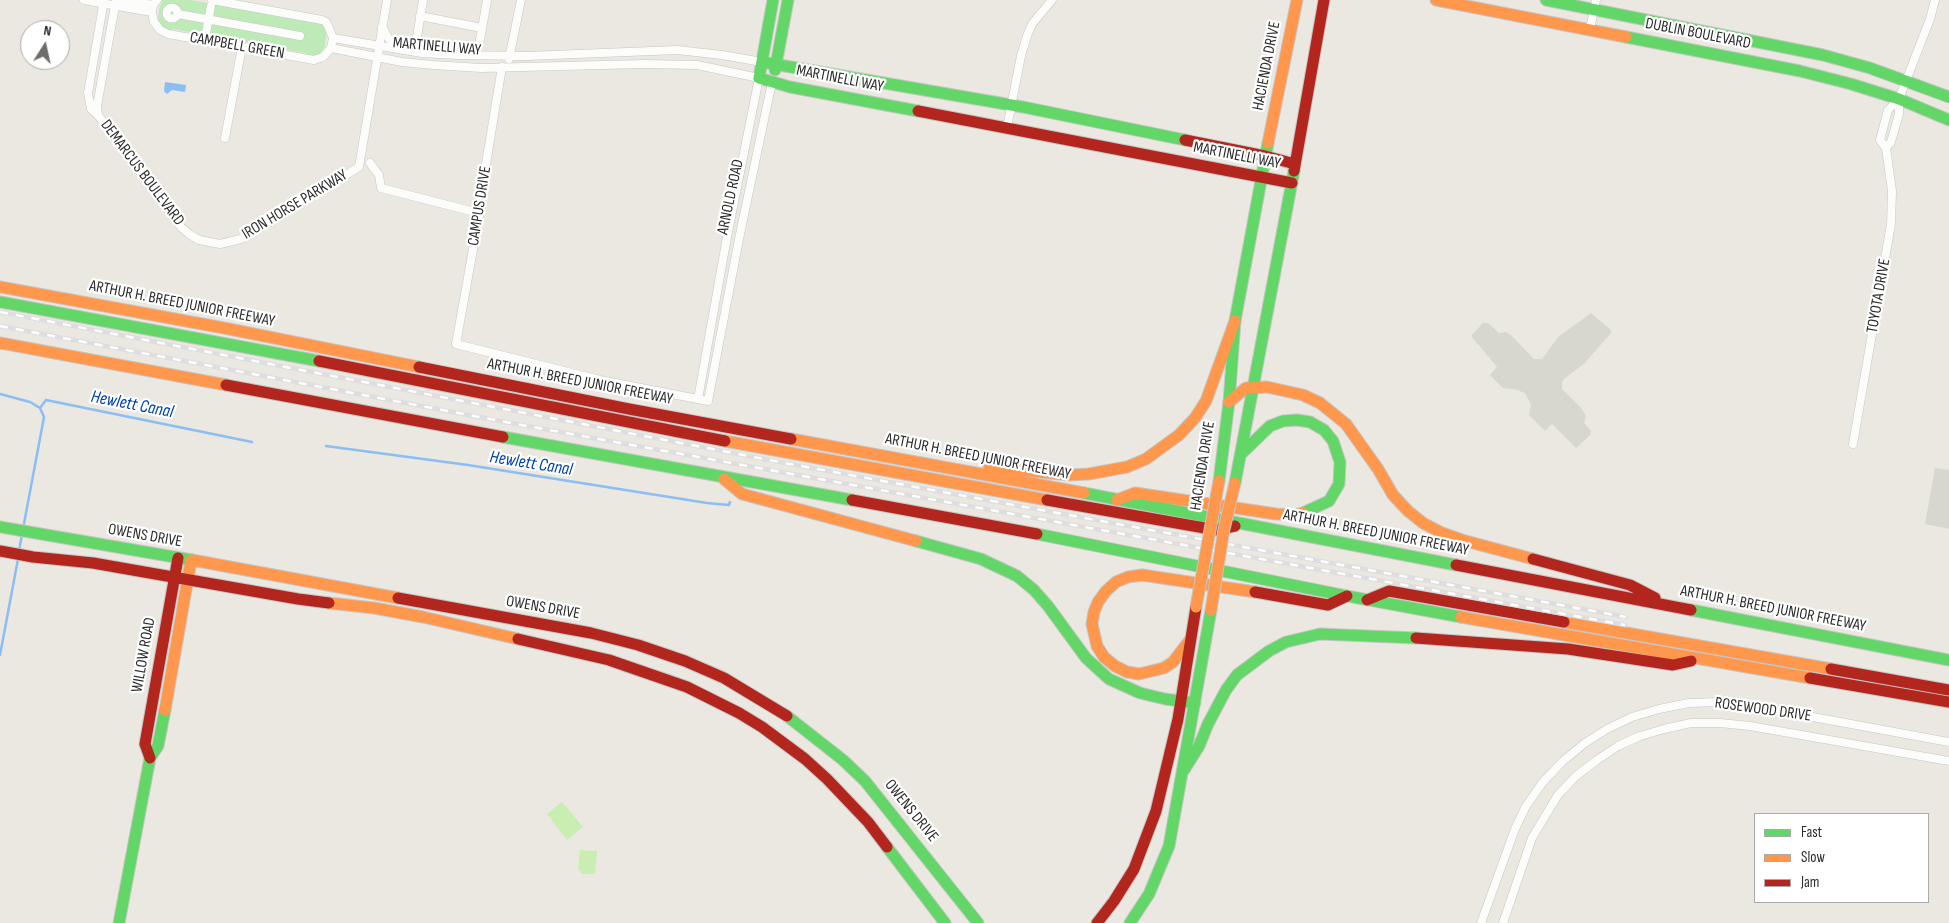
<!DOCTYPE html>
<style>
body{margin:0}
#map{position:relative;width:1949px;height:923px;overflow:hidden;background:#eae8e0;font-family:"Sofia Sans Condensed",sans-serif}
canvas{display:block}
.legend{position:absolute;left:1754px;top:813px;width:175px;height:90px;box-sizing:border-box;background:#fff;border:1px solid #aaa;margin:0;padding:6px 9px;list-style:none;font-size:15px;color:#2b2b2b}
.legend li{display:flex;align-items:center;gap:10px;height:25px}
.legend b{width:25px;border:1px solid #aaa}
.north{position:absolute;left:20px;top:20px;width:50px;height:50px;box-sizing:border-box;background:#fff;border:1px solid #aaa;border-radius:50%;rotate:10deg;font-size:14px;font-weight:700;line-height:20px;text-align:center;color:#2b2b2b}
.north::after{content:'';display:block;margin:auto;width:18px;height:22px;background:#6e6d6a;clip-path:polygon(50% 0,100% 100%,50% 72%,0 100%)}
</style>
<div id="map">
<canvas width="1949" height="923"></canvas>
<ul class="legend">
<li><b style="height:6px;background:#63d668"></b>Fast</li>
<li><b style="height:6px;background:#ff974d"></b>Slow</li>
<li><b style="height:6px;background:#b3261e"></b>Jam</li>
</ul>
<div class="north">N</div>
</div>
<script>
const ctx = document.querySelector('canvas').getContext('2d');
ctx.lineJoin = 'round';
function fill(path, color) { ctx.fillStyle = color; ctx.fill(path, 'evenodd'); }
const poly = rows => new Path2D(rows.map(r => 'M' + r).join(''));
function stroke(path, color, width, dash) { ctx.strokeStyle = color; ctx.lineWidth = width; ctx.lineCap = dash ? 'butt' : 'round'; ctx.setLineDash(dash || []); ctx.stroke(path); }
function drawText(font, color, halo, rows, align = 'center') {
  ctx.font = font + ' "Sofia Sans Condensed",sans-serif'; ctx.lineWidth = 4.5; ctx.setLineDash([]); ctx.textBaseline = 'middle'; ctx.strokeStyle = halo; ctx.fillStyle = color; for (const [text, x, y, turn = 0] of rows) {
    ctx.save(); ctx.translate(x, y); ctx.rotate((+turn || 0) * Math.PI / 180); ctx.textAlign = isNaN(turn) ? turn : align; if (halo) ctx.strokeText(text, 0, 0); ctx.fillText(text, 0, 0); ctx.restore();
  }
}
fill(poly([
 [162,0,191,0,311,22,319,22,323,25,326,32,325,46,323,50,318,55,309,56,305,53,173,29,168,31,164,30,158,23,159,10]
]), '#bdeab6');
fill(poly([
 [562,802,583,827,567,840,547,814],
 [580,850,597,851,595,874,582,874,578,869]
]), '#c8eeb2');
fill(poly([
 [1591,313,1610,329,1611,333,1584,364,1564,379,1562,382,1562,389,1582,409,1586,416,1584,423,1591,431,1590,435,1576,448,1552,424,1545,431,1529,415,1531,405,1525,393,1514,389,1503,388,1490,375,1497,367,1471,336,1483,323,1488,323,1499,333,1506,332,1511,335,1534,359,1542,359,1558,337],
 [1935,468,1949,470,1949,529,1925,524]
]), '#d8d7cf');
fill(poly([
 [165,82,186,85,185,92,172,90,167,94,164,91]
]), '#8cbdf3');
stroke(poly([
 [0,394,30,402,40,408,44,417,23,529],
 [40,408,46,400,252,442],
 [326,446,468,465,707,503,729,505,730,502],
 [19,551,22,534],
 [0,655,18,559]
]), '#8cbdf3', 2.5);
const street = poly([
 [84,0,152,12],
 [104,0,88,93,91,109,98,115,181,227,189,234,199,240,220,244,241,239,359,167,387,0],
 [123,0,153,5],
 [157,0,153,5,152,12,154,22,160,30,168,34,314,60,323,57,331,48,333,38,329,28,326,22,322,20,212,0],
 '166.5 13a5.5 5.5 0 1 1 11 0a5.5 5.5 0 1 1-11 0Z',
 [178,14,300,36],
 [420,16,482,28],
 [382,27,389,39,408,49],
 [1590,29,1596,0],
 [206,33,211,6],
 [417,37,423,0],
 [333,38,422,53,458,55,527,56,677,50,722,55,762,62],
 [480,40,487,0],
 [331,48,402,62,433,65,481,68,644,64,697,65,759,78,727,237,698,399],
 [509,59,521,0],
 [502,67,482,188,479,216,456,344,600,380,708,401,739,239,772,82],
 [98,115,97,106,116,0],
 [1007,127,1021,56,1027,36,1032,24,1052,0],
 [225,138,242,47],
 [1886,148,1891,142,1899,114,1899,99,1930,19,1935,0],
 [370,163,379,175,381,188,471,211],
 [1853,444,1891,224,1892,191,1886,148,1880,140,1888,110,1899,99],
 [1481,923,1515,829,1526,806,1543,782,1563,761,1585,743,1607,729,1632,717,1659,709,1689,703,1721,702,1753,706,1949,742],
 [1503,923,1532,838,1558,795,1576,776,1597,760,1618,746,1640,736,1664,729,1691,723,1720,723,1750,726,1949,761]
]);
const fast = poly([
 [773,0,759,78,790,87,918,111],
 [1546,0,1823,55,1870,68,1949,97],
 [1626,37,1800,71,1851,84,1899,99,1949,120],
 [762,62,1023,107,1185,140],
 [775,70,788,0],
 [0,302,319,361],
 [503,437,852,500],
 [1241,454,1270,426,1283,421,1297,420,1310,422,1324,430,1333,441,1340,462,1339,484,1329,501,1303,513],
 [1219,481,1229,402,1235,321,1268,143],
 [1235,483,1294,171],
 [1084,493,1456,565],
 [0,527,192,560],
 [1037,534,1347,596,1461,617],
 [916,541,981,559,1017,576,1034,590,1048,606,1086,658,1109,679,1140,693,1165,699,1195,703],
 [1691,610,1949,660],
 [787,716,843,760,865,781,978,923],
 [1184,770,1199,746,1208,724,1226,690,1237,675,1269,651,1286,642,1320,634,1416,638],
 [887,847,945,923],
 [119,923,150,758,158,746,165,710],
 [1130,923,1149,894,1169,846,1211,610]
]);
const slow = poly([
 [1436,0,1626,37],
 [1268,143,1297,0],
 [0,287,224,328,419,367],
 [0,343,226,385],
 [1229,402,1246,388,1267,387,1303,395,1320,403,1346,424,1378,469,1393,495,1408,511,1423,523,1442,533,1462,540,1533,559],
 [791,439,1084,493],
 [725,441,1047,500],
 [989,467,1070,475,1089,474,1127,467,1146,459,1179,435,1195,418,1206,401,1235,321],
 [724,479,742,494,916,541],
 [1117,500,1135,493,1276,514,1294,515,1303,513],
 [192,560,398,598],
 [329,603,374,608,423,617,518,639],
 [1461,617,1810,678],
 [1564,622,1831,669],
 [1190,640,1173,662,1164,668,1139,674,1127,672,1115,666,1104,657,1097,646,1092,624,1094,612,1098,602,1106,591,1116,582,1128,577,1142,575,1255,592],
 [165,710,191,561]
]);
const jam = poly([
 [918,111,1292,183],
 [1185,140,1265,156,1295,164],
 [1294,171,1324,0],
 [319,361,725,441],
 [419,367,629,409,791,439],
 [226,385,503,437],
 [852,500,1037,534],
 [1047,500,1216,530,1235,526],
 [0,551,33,557,93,563,298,599,329,603],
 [1533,559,1630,585,1655,598],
 [1456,565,1691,610],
 [1255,592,1328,605,1347,596],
 [398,598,591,633,638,645,685,661,724,678,787,716],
 [1367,600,1389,591,1564,622],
 [1416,638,1568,649,1673,665,1691,661],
 [518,639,609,660,687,687,739,713,762,727,805,759,827,779,868,822,887,847],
 [1831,669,1949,690],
 [1810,678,1949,702],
 [150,758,145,744,178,558],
 [1097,923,1114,901,1134,869,1156,811,1178,719,1196,607]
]);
stroke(street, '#c7c6c6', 9);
stroke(fast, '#c7c6c6', 13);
stroke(slow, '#c7c6c6', 13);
stroke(jam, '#c7c6c6', 13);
stroke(street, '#fcfcfa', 8);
stroke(fast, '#63d668', 11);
stroke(slow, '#ff974d', 11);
stroke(jam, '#b3261e', 11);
const rail = poly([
 [0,312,790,464,1626,617],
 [0,326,516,424,1625,625]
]);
stroke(rail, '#dedddf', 4.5);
stroke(rail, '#fff', 2.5, [8]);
const slowBridge = poly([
 [1196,607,1219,481],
 [1211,610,1224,529,1235,483]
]);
stroke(slowBridge, '#c7c6c6', 13, []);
stroke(slowBridge, '#ff974d', 11);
drawText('16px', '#2b2b2b', '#fff', [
 ["DUBLIN BOULEVARD",1698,34,11],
 ["CAMPBELL GREEN",237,46,10],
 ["MARTINELLI WAY",437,47,5],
 ["HACIENDA DRIVE",1267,66,-79],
 ["MARTINELLI WAY",840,79,11],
 ["MARTINELLI WAY",1237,156,11],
 ["DEMARCUS BOULEVARD",142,173,53],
 ["ARNOLD ROAD",731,197,-78],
 ["IRON HORSE PARKWAY",295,205,-31],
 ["CAMPUS DRIVE",480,206,-81],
 ["TOYOTA DRIVE",1879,296,-80],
 ["ARTHUR H. BREED JUNIOR FREEWAY",182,304,11],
 ["ARTHUR H. BREED JUNIOR FREEWAY",580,382,11],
 ["ARTHUR H. BREED JUNIOR FREEWAY",978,457,11],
 ["HACIENDA DRIVE",1203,466,-81],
 ["ARTHUR H. BREED JUNIOR FREEWAY",1376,533,11],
 ["OWENS DRIVE",145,536,10],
 ["OWENS DRIVE",543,608,10],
 ["ARTHUR H. BREED JUNIOR FREEWAY",1773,609,11],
 ["WILLOW ROAD",144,655,-80],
 ["ROSEWOOD DRIVE",1763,710,8],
 ["OWENS DRIVE",911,811,51]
]);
drawText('italic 18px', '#0042aa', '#fff', [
 ["Hewlett Canal",132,405,11],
 ["Hewlett Canal",531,464,9]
]);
</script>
